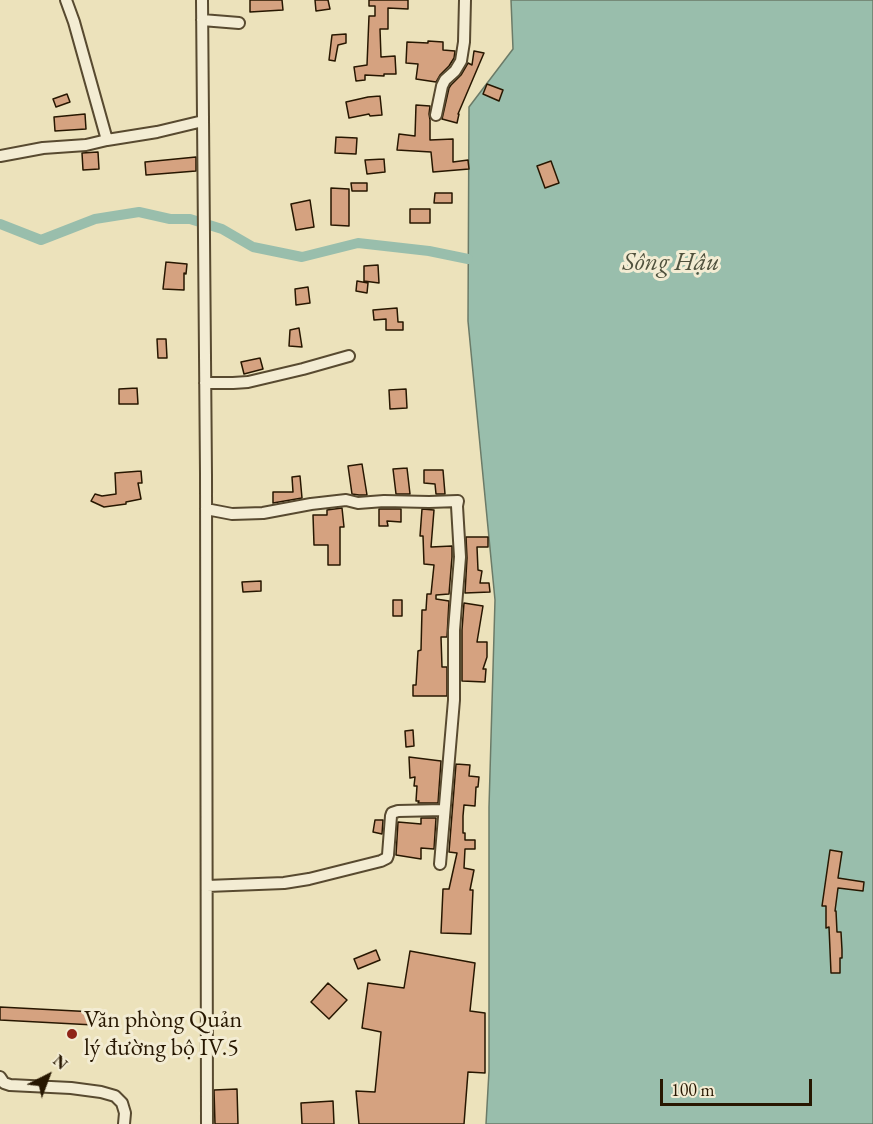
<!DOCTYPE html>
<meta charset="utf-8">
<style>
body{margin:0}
#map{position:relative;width:873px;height:1124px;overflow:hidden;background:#ece2bb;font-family:"EB Garamond",serif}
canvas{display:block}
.north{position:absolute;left:18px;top:1046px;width:60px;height:60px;-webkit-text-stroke:4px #f3ecd3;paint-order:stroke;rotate:42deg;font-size:16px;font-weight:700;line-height:24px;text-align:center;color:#271701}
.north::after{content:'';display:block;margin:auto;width:21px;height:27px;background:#271701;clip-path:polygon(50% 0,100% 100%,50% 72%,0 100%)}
.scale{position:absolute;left:660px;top:1079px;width:152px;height:27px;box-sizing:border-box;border:3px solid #271701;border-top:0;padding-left:8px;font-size:18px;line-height:21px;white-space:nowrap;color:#271701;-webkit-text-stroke:4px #f3ecd3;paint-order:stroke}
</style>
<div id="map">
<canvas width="873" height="1124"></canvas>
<div class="north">N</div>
<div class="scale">100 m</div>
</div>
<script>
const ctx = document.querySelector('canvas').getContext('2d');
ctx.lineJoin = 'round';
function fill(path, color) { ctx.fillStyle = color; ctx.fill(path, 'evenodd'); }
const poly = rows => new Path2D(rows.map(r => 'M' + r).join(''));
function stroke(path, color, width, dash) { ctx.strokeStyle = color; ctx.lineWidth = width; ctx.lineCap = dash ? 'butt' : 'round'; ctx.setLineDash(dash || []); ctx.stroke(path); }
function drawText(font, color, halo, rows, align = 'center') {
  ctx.font = font + ' "EB Garamond",serif'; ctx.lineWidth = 6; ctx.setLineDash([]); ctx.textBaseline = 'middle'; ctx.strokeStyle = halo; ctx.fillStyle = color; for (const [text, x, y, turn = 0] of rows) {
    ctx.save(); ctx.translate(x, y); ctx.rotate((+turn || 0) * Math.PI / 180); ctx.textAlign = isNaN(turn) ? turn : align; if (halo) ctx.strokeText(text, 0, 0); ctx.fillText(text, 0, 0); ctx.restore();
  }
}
const water = poly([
 [511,0,873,0,873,1124,486,1124,489,1071,489,807,495,600,468,321,469,107,513,49,511,0]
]);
fill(water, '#99beac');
stroke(water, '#6b7b68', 1.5);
stroke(poly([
 [0,224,41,240,95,219,139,212,170,219,190,219,222,229,253,247,302,257,358,243,429,251,468,259]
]), '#99beac', 10);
const building = poly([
 [250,0,282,0,283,10,250,12,250,0],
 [315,0,328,0,330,9,316,11,315,0],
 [369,0,408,0,408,9,388,8,388,29,380,29,381,57,395,56,396,74,384,74,384,76,365,75,365,80,356,81,354,67,367,65,369,16,375,16,375,6,369,6,369,0],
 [346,34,346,43,338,45,335,61,329,60,332,35,346,34],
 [428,41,443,42,443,50,455,51,454,58,449,66,440,75,436,82,416,79,418,64,406,63,407,42,428,43,428,41],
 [474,51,484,53,458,114,459,114,457,123,442,119,449,88,451,85,461,75,468,63,472,65,474,51],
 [487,84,503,90,499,101,483,94,487,84],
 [67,94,70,102,56,107,53,99,67,94],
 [380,96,382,115,370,116,369,114,349,118,346,102,368,97,380,96],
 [416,105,430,106,429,114,430,120,430,140,453,139,453,162,468,160,469,169,433,172,431,152,397,150,399,134,415,136,416,105],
 [85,114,86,129,55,131,54,117,85,114],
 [336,137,357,138,356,154,335,153,336,137],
 [98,152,99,169,83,170,82,153,98,152],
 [196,157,196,171,146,175,145,162,196,157],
 [384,159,385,172,367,174,365,160,384,159],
 [551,161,559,183,545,188,537,166,551,161],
 [351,183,367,183,367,191,352,191,351,183],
 [331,188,349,189,349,226,331,225,331,188],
 [435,193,452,193,452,203,434,203,435,193],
 [310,200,314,227,296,230,291,204,310,200],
 [410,209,430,209,430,223,410,223,410,209],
 [166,262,187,264,186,274,184,273,184,290,163,289,166,262],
 [378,265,379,283,364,281,364,266,378,265],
 [357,281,368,283,367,293,356,291,357,281],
 [308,287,310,303,296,305,295,289,308,287],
 [397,308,398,322,403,322,403,330,386,330,386,319,374,320,373,310,397,308],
 [299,328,302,347,289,346,290,330,299,328],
 [157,339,166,339,167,358,158,358,157,339],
 [260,358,263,369,244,374,241,362,260,358],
 [137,388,138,404,119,404,119,389,137,388],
 [406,389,407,408,390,409,389,390,406,389],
 [362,464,367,495,359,495,352,494,348,466,362,464],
 [407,468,410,494,396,494,393,469,407,468],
 [424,470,443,470,445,494,436,494,435,484,424,483,424,470],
 [141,471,142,483,138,483,141,499,126,502,126,504,104,507,91,501,95,494,102,496,116,494,115,473,141,471],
 [300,476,302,498,273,503,273,492,293,492,292,477,300,476],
 [342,508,344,527,340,527,340,565,328,565,328,545,314,545,313,515,327,515,327,510,342,508],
 [379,509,401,509,401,522,387,521,388,526,379,526,379,509],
 [422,509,434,510,431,547,452,546,452,557,449,594,436,595,436,599,449,601,447,637,441,637,442,667,447,667,447,696,413,696,413,685,416,685,418,651,421,650,422,610,426,610,427,594,431,594,434,565,424,564,423,536,420,536,422,509],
 [466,537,488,537,488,547,477,547,478,570,482,571,480,583,489,583,490,592,465,593,467,558,466,537],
 [261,581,261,591,243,592,242,582,261,581],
 [393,600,402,600,402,616,393,616,393,600],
 [464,603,483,606,477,642,487,642,487,657,483,669,486,669,485,682,462,681,462,630,464,603],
 [413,730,414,746,406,747,405,731,413,730],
 [409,757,441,761,438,803,418,803,419,801,416,801,417,786,414,786,415,777,410,778,409,757],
 [456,764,470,765,469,776,479,777,478,787,476,787,475,806,464,805,463,816,463,833,465,833,465,840,475,840,475,849,465,849,464,868,474,870,470,890,473,890,471,934,441,933,443,889,449,889,457,853,449,852,456,764],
 [421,818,436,818,434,849,421,848,421,859,396,855,398,822,421,824,421,818],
 [375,820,383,820,382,834,373,832,375,820],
 [830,850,842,852,838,878,864,882,863,891,838,888,835,911,836,911,837,932,841,932,842,950,842,958,840,958,840,973,831,973,829,927,826,928,826,906,822,906,830,850],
 [376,950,380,960,358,969,354,959,376,950],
 [410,951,475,963,470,1011,485,1013,485,1073,468,1072,464,1124,359,1124,356,1091,375,1092,381,1032,362,1028,368,983,404,988,410,951],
 [328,983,347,1000,329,1019,311,1002,328,983],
 [0,1007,95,1012,94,1025,0,1020,0,1007],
 [237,1089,238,1124,215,1124,214,1090,237,1089],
 [333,1101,334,1124,302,1124,301,1103,333,1101]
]);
fill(building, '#d5a280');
stroke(building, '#271701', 1.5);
const minor = poly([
 [202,0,206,474,207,1124],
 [202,20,239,23],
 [436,115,442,86,445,80,455,71,461,61,464,42,465,0],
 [107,140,157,132,203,121],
 [0,156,43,148,86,145,107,140,74,22,66,0],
 [205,383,233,383,248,382,303,369,349,356],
 [206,509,232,514,263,513,311,504,346,500,358,503,384,501,429,502,458,501,457,506,460,557,454,630,454,700,440,864],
 [207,886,284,883,309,879,381,861,387,858,388,855,391,816,392,813,398,811,444,810],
 [0,1077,4,1083,10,1085,71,1088,101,1092,115,1096,122,1103,125,1113,124,1124]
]);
stroke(minor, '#584a30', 14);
stroke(minor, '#f3ecd3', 10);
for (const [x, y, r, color] of [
 [72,1034,6,"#8f2418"]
]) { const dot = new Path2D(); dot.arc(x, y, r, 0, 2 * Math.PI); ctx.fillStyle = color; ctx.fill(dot); stroke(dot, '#f3ecd3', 2); }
drawText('24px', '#271701', '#f3ecd3', [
 ["Văn phòng Quản",84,1020],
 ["lý đường bộ IV.5",84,1048]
], 'left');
drawText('italic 26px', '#4f513d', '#f3ecd3', [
 ["Sông Hậu",671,263]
]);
</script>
